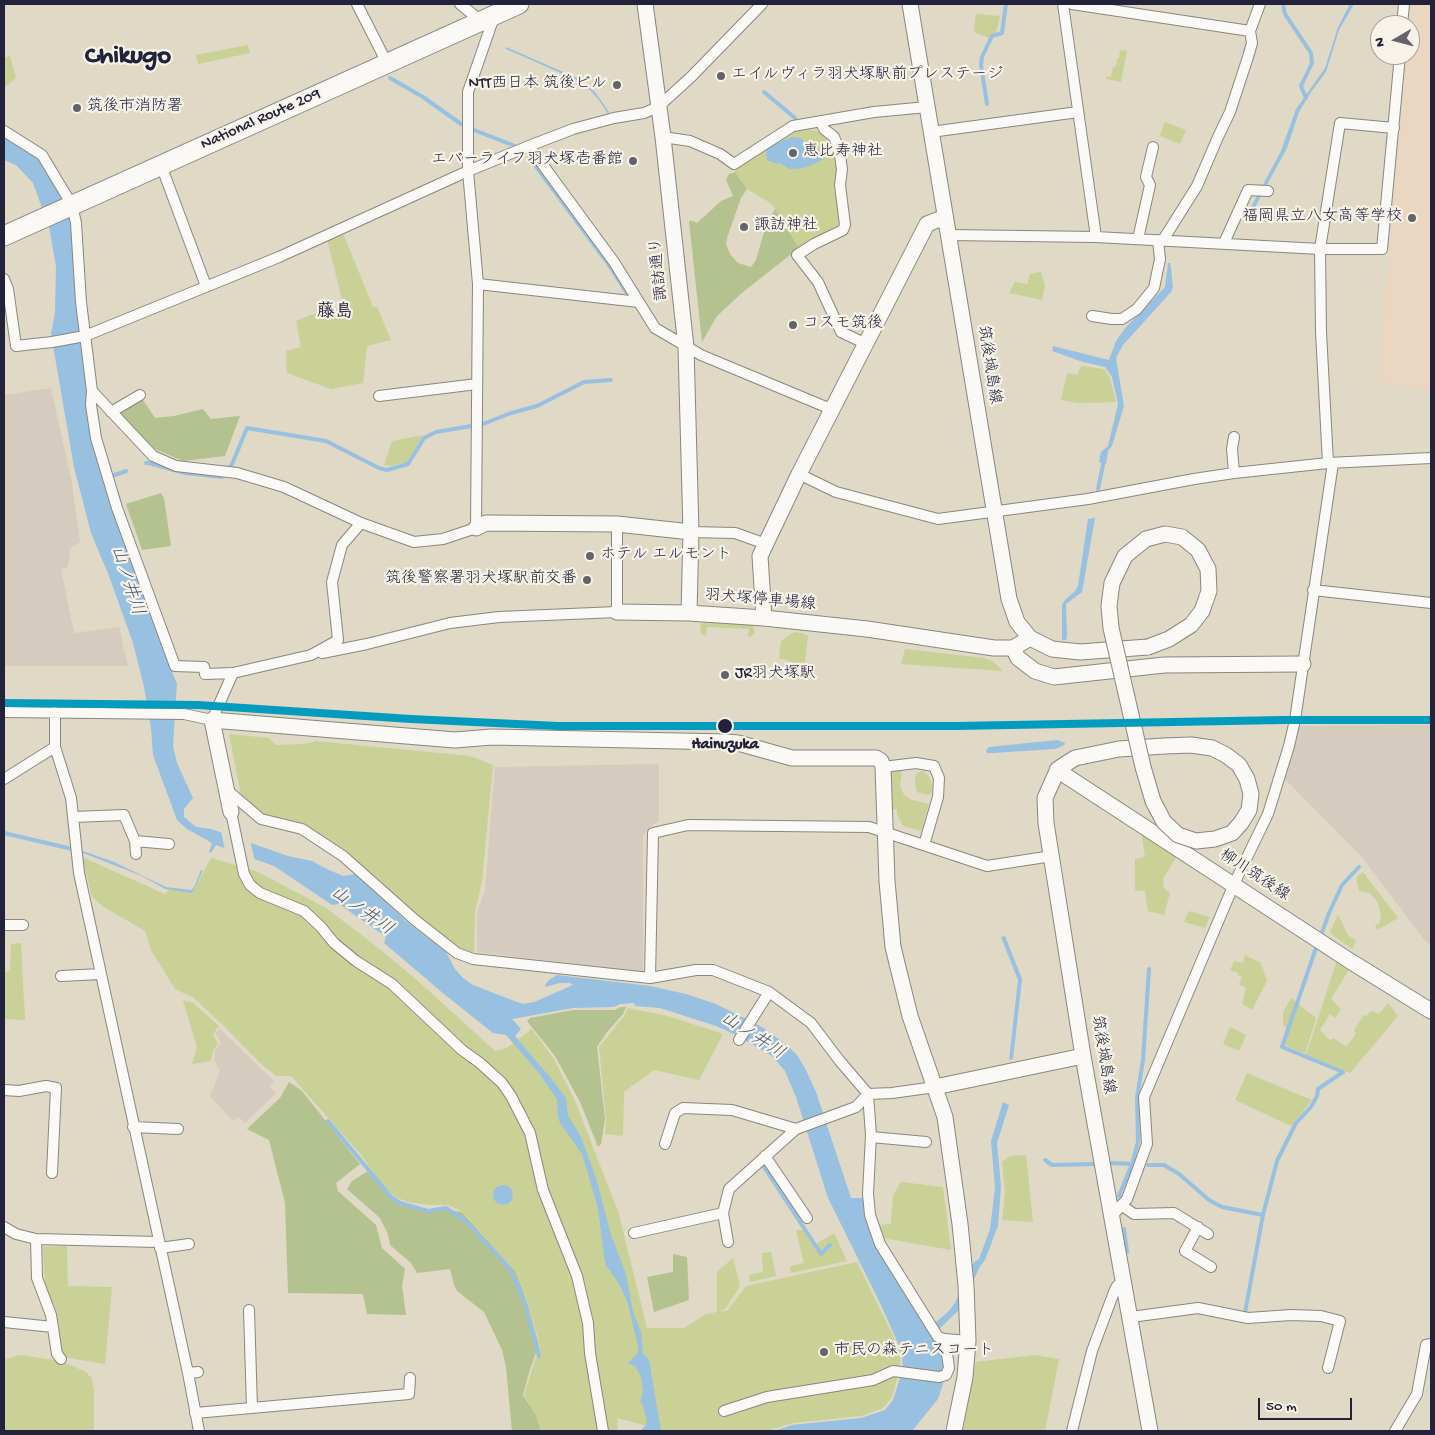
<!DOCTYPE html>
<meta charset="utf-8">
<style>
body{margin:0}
#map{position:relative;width:1435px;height:1435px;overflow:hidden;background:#dfd9c5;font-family:"Gochi Hand",sans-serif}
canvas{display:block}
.frame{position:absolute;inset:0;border:5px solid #22223b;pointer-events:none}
.north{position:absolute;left:1370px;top:15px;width:50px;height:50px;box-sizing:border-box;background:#f7f3e8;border:1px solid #a29fa3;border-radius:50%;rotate:262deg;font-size:14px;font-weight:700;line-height:20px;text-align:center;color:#22223b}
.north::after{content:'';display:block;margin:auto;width:18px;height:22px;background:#64626b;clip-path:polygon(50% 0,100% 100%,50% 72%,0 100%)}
.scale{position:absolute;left:1258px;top:1398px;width:94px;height:22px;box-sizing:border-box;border:2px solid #22223b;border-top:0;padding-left:6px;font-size:15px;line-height:18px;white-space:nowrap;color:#22223b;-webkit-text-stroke:4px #f7f3e8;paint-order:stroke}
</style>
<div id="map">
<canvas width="1435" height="1435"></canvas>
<div class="frame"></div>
<div class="north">N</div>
<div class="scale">50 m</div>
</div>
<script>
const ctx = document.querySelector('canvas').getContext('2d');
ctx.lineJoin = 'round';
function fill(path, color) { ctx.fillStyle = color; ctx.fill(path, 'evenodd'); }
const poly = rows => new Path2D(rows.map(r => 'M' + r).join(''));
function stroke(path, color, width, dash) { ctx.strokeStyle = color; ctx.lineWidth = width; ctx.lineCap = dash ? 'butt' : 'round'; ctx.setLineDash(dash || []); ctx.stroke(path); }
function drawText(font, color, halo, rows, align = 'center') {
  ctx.font = font + ' "Gochi Hand","Klee One",sans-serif'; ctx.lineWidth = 4.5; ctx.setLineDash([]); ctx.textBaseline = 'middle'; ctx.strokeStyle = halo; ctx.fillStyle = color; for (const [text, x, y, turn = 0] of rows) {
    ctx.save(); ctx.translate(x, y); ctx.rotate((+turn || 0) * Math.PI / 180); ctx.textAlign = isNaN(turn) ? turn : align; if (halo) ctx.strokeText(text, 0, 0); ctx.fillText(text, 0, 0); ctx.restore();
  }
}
fill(poly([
 [1412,4,1431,4,1431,390,1411,389,1378,382,1407,55,1410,55]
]), '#ead6c1');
fill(poly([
 [51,388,71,478,80,542,70,548,68,567,61,569,74,633,119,627,128,666,4,666,4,395],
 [1431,725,1431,945,1426,942,1362,857,1285,779,1299,726],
 [659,764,659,821,650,827,643,835,643,972,477,952,477,913,485,890,495,767],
 [220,1029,274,1081,270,1087,276,1093,245,1123,239,1117,233,1121,210,1096,220,1071,214,1060,215,1050,221,1043,215,1033]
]), '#d6cbbf');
fill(poly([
 [976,14,1000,16,996,33,991,35,989,38,974,32],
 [248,45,250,53,198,64,196,55],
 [1120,50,1127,51,1121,82,1106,79,1107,76,1111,77,1113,67,1116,67,1117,58,1119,58],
 [10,56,16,78,4,88,4,58],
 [1165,122,1186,130,1180,144,1160,136],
 [795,127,822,132,837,148,841,217,838,225,799,248,772,204,747,189,735,172,735,166],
 [343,233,373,307,377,307,391,340,367,346,363,383,331,389,287,373,286,351,301,347,296,321,311,315,344,308,327,239],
 [1041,272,1045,286,1042,300,1009,293,1015,282,1027,284,1030,274],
 [1081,366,1104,369,1110,378,1116,402,1077,403,1061,400,1067,373,1077,375],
 [423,435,407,462,390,466,384,465,392,441],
 [707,622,753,625,755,632,752,636,748,637,749,629,707,627,706,636,701,633,700,626,702,623],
 [796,632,808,635,805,662,795,663,779,658,781,641,790,634],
 [905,649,984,658,992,661,1003,671,901,664],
 [229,734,269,738,276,745,305,744,316,741,470,756,493,765,482,881,475,912,474,952,464,953,301,824,263,814,252,808,241,795],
 [902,770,900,785,904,795,912,800,929,804,921,831,903,826,897,814,897,809,890,809,890,774,895,771],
 [922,771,928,775,931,781,932,788,931,793,929,795,919,793,916,790,915,777,917,773],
 [1141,829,1178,855,1163,878,1164,888,1170,893,1164,915,1148,911,1145,891,1135,890,1135,859,1145,857],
 [82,857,165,894,171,888,191,891,199,880,211,858,256,871,326,908,377,947,417,980,495,1051,507,1048,532,1029,554,1059,575,1101,598,1160,618,1211,647,1328,684,1328,706,1314,717,1312,717,1272,733,1258,740,1286,725,1309,718,1312,728,1310,746,1286,857,1262,901,1352,900,1368,892,1397,883,1408,861,1416,793,1423,767,1431,656,1431,655,1428,617,1418,618,1431,544,1431,541,1429,536,1415,524,1395,540,1345,523,1289,515,1271,463,1212,448,1205,429,1205,408,1202,395,1197,382,1185,362,1156,291,1076,276,1076,260,1063,225,1027,194,998,175,989,151,950,145,931,104,907,92,897],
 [1363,872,1398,918,1377,930,1375,925,1379,924,1381,917,1378,903,1370,893,1359,891,1356,877],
 [1189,911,1210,917,1205,928,1184,922],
 [1338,914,1347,934,1356,941,1352,949,1330,933],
 [21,943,25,1020,4,1019,4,972,10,971,11,944],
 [1245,955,1261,963,1267,981,1252,1010,1242,1004,1246,988,1239,984,1242,977,1238,975,1238,973,1230,970,1234,961,1243,963],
 [1337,960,1350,968,1331,999,1341,1009,1335,1018,1330,1014,1320,1030,1330,1040,1334,1038,1346,1047,1356,1034,1354,1030,1364,1015,1367,1016,1371,1011,1379,1014,1388,1003,1398,1016,1350,1073,1306,1055],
 [1291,998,1316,1018,1305,1054,1284,1045,1289,1033,1283,1024,1283,1013],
 [183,1000,193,1003,219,1026,213,1034,218,1044,213,1050,211,1061,192,1064,197,1048],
 [628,1008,668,1016,723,1034,699,1080,654,1070,624,1092,623,1136,605,1134,606,1119,599,1047,624,1016],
 [1230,1027,1246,1035,1239,1051,1223,1044],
 [1247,1073,1312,1100,1291,1126,1235,1100],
 [1026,1155,1033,1222,1002,1220,1005,1194,1002,1162,1010,1156],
 [901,1182,943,1187,951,1250,883,1238,879,1225,891,1224,893,1195],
 [796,1230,804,1230,813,1246,834,1233,847,1261,791,1273,790,1266,804,1263],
 [67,1246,68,1286,112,1287,105,1364,62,1357,57,1313,45,1285,43,1247],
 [771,1252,776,1276,750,1282,749,1275,763,1272,762,1253],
 [19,1355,61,1361,86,1372,92,1379,94,1390,94,1431,4,1431,4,1360],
 [1035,1355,1059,1359,1045,1431,963,1431,975,1362]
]), '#c9d196');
fill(poly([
 [735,172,747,189,741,198,728,235,726,244,730,254,738,263,751,267,756,260,766,225,775,209,799,248,743,292,717,316,702,342,689,221,693,221,697,223,721,201,733,196,726,180,729,174],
 [143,400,155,418,174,416,203,409,211,419,240,416,225,456,183,461,155,449,118,412],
 [161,493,164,498,171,546,142,550,126,504],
 [621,1007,626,1007,623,1014,607,1032,597,1047,605,1119,601,1144,598,1147,580,1102,555,1056,527,1021,530,1018,573,1010,615,1010],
 [289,1082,302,1091,360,1164,336,1183,338,1191,376,1225,382,1248,405,1269,402,1286,406,1315,367,1314,363,1294,288,1293,285,1203,269,1140,247,1129,280,1098],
 [368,1171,391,1198,427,1212,446,1210,462,1212,515,1271,523,1290,539,1345,530,1369,523,1395,536,1415,541,1430,543,1431,512,1431,506,1367,502,1350,484,1312,457,1291,454,1285,450,1269,417,1273,411,1263,390,1245,388,1234,380,1218,347,1189,352,1181],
 [673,1254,687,1257,689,1300,654,1312,647,1277,673,1272]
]), '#b4c28f');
fill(poly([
 [1350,4,1354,4,1339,30,1326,72,1311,92,1299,112,1287,148,1254,209,1251,207,1281,151,1296,109,1325,68,1338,27],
 [506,47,577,78,595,92,609,112,608,114,599,100,587,87,579,81,506,49],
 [792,137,801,138,809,148,821,152,822,160,807,167,796,169,790,169,779,163,777,164,767,160,766,151,768,148,774,144],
 [4,138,33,154,51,176,71,221,84,350,86,392,94,446,111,505,174,677,177,683,173,746,177,763,193,798,184,809,184,817,196,827,211,829,288,856,312,861,327,869,343,876,356,874,406,921,446,952,455,969,463,978,473,985,517,1002,523,1004,534,1002,573,985,570,983,559,983,546,987,545,985,549,980,557,975,650,986,686,994,716,1004,762,1027,788,1046,797,1055,806,1070,816,1092,851,1198,864,1198,865,1217,882,1254,930,1327,948,1312,955,1303,970,1270,974,1262,979,1259,982,1251,990,1229,995,1188,991,1141,1003,1102,1009,1105,997,1143,1001,1186,998,1226,985,1260,979,1268,962,1307,934,1334,942,1351,944,1368,943,1384,938,1399,912,1431,774,1431,792,1425,861,1418,885,1410,893,1400,903,1369,902,1352,881,1305,828,1198,796,1097,785,1071,772,1056,736,1035,716,1026,660,1008,635,1006,634,1003,620,1004,614,1007,573,1008,512,1019,521,1029,515,1036,549,1076,566,1098,568,1116,580,1135,596,1178,611,1235,626,1274,633,1312,641,1332,643,1354,649,1360,661,1431,640,1431,646,1425,647,1420,642,1403,640,1402,643,1391,641,1377,636,1367,628,1363,638,1353,638,1346,628,1304,619,1284,606,1265,604,1257,598,1208,582,1154,560,1123,558,1117,557,1099,538,1072,506,1035,493,1033,444,994,384,943,386,937,339,904,332,905,274,866,216,845,211,853,209,852,212,843,187,829,177,820,153,755,151,728,144,687,133,643,109,576,91,533,74,467,51,334,55,312,56,266,49,227,33,183,16,165,4,160],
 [1168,263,1170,263,1171,268,1173,287,1171,292,1123,345,1116,358,1124,406,1112,446,1108,451,1106,464,1099,462,1101,452,1108,446,1118,404,1112,377,1105,367,1083,362,1052,351,1053,346,1109,360,1116,341,1126,327,1165,287],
 [1095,518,1082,592,1066,604,1067,637,1066,640,1062,640,1062,605,1065,600,1075,591,1078,586,1088,519],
 [1057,740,1065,743,1063,746,1055,749,993,753,987,753,986,751,989,747],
 [83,851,114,862,166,887,191,890,194,888,201,870,203,870,194,890,191,893,165,889,142,876,83,853],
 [1005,936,1022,979,1013,1059,1009,1060,1018,980,1001,937],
 '493 1195a10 10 0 1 1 20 0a10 10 0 1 1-20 0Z'
]), '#98c0e0');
fill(poly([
 [221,830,250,840,255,862,225,851]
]), '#dfd9c5');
stroke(poly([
 [1283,4,1285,14,1311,53,1312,63,1301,86,1306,98],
 [390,78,423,97,461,124],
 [764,92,795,118],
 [987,104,981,65,982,57,992,36,1002,33,1006,4],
 [474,130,515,146],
 [529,157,609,265,626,292],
 [146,463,149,463,185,473,222,477,232,464,247,428,326,441,379,468,387,470,408,464,424,438,436,432,483,424,511,413,537,406,584,382,611,380],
 [109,477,126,471],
 [1098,489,1104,460],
 [4,833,72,849],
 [1320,938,1329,913,1342,885,1359,867],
 [328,1121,391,1197,400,1203,428,1211,446,1208,467,1222,510,1269,525,1303,539,1356],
 [1045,1160,1052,1165,1096,1164],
 [1111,1163,1132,1164],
 [1148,1165,1164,1165,1179,1174,1209,1200,1222,1207,1263,1215],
 [764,1167,821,1254,830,1245],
 [1119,1196,1132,1164,1138,1142,1137,1098,1143,1060,1149,969],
 [1124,1229,1127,1252],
 [1245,1313,1263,1215,1277,1161,1296,1123,1311,1107,1317,1096,1318,1089,1343,1072,1282,1047,1317,945]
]), '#98c0e0', 4);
const street = poly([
 [357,4,387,63],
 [460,4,481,21],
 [1063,4,1096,237],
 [1072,4,1250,31],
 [1402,25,1404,4],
 [821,122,824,129,834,137,839,149,842,169,840,185,845,225,843,230,814,244,797,255,818,282,841,332,860,341],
 [4,131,42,155,72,205,76,223,81,302,92,391,153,456,176,466,237,473,284,487,361,523,414,542,443,539,476,528,478,284,468,171,468,92,495,14],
 [931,132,1078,112],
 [663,137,690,141,720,154,734,164,793,126,874,112,927,107],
 [529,146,614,262,655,328,701,355,826,407],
 [161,165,206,286],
 [948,235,1096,237,1320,249,1382,249,1400,55],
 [1138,239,1150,185,1146,177,1153,147],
 [1163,240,1197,186,1218,137,1230,112,1248,57,1252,43,1250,31,1260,4],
 [1224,243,1248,190,1268,191],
 [4,279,8,289,16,346,52,342,85,336,279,257,468,171,529,146,573,129,614,118,644,113,658,107,691,77,762,4],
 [478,284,639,302],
 [1092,316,1112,319,1122,319,1137,309,1154,288,1160,259,1158,240],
 [92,391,91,405,96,438,117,508,175,666,204,667,205,674,233,673],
 [379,396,477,384],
 [111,412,140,395],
 [1234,437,1232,449,1234,473],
 [1328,463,1321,332,1320,249,1340,123,1394,128],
 [799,474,836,492,938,519,1088,499,1194,479,1234,473,1328,463,1431,458],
 [691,532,735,533,766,544],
 [1313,590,1431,603],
 [322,653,367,644,450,623,499,617,617,612,617,524],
 [4,712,184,714,212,720,233,673,311,655,338,640,332,582,342,545,361,523],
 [55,747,71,798,79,873,188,1373,199,1431],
 [883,767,916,763,934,766,939,778,938,797,924,845],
 [4,779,55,747,55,712],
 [227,790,261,819,302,829,343,856,415,920,457,953,473,959,650,978,696,970,713,970,769,992,811,1023,839,1060,868,1094,871,1135,868,1194,870,1215,880,1244,938,1337,945,1339,968,1341],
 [231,812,244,874,250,885,260,893,304,911,321,927,334,943,356,961,392,984,462,1050,480,1063,502,1083,511,1096,530,1133,543,1190,577,1276,588,1323,590,1353,603,1431],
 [73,817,124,815,135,841,136,854],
 [135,841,169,844],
 [4,925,23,925],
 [61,976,101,974],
 [650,978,653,833,688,825,869,827,987,866,1052,856],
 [739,1040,769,992],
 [4,1090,19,1091,46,1086,56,1088,52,1173],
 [133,1127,178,1129],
 [871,1137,926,1142],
 [665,1144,675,1113,683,1108,732,1110,796,1129],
 [765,1156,807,1218],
 [1121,1205,1134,1214,1174,1213,1208,1234],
 [723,1213,728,1242],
 [1112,1216,1127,1199,1147,1144,1144,1097,1234,884,1268,814,1289,746,1295,720,1333,463],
 [4,1227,16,1234,36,1239,158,1242],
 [1198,1227,1185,1251,1211,1267],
 [634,1233,723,1213,729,1189,796,1129,856,1107,868,1094,892,1093,935,1087],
 [36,1239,37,1278,51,1315,57,1354,61,1359],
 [160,1248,189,1244],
 [249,1310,252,1408],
 [1131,1317,1198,1308,1248,1318,1291,1315,1321,1316,1340,1321,1328,1368],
 [4,1322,53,1327],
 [188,1373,198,1372],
 [724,1411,767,1397,873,1380,893,1371,939,1377,946,1375,949,1368,945,1339],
 [195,1413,409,1394,410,1378],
 [1072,1431,1092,1351,1114,1292,1117,1286,1125,1281],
 [1395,1431,1417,1394,1426,1345,1431,1344]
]);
const secondary = poly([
 [645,4,663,137,686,347,691,532,689,613],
 [910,4,1009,599,1017,622,1030,638,1052,649,1080,652,1148,647],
 [476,528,486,523,617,524,691,532],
 [617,612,689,613,764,618,867,629,994,648,1013,648,1030,638],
 [764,618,760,556,799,474,927,224,945,217],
 [1013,648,1018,658,1035,671,1054,677,1164,665,1303,664],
 [1057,770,1350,961,1431,1011],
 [231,812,212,720,455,740,492,737,726,742,738,743,792,758,876,758,881,761,883,767,887,881,893,947,910,1016,945,1117,960,1224,966,1285,968,1341,965,1377,954,1431],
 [935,1087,1083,1056],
 [1150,1431,1083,1056,1046,823,1045,798,1058,769,1075,758,1119,749,1164,746]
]);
const highway = poly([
 [4,236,519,4]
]);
stroke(street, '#8a8681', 12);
stroke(secondary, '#8a8681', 17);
stroke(highway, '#8a8681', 21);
stroke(street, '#faf9f6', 10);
stroke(secondary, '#faf9f6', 15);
stroke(highway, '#faf9f6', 19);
const secondaryBridge = poly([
 [1148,647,1169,639,1191,625,1202,611,1209,591,1208,569,1198,550,1182,537,1165,534,1146,539,1125,556,1112,583,1109,606,1111,628,1143,767,1153,801,1164,822,1178,835,1196,841,1215,839,1232,833,1241,823,1249,810,1251,794,1247,779,1239,765,1226,755,1212,748,1191,745,1164,746]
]);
stroke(secondaryBridge, '#8a8681', 17, []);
stroke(secondaryBridge, '#faf9f6', 15);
stroke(poly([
 [4,703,198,705,411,719,558,726,956,726,1283,720,1431,720]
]), '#039cbf', 8);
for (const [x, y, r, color] of [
 [721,76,5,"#64626b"],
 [617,85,5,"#64626b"],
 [77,108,5,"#64626b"],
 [793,153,5,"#64626b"],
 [633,161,5,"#64626b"],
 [1412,218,5,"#64626b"],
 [744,227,5,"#64626b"],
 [793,325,5,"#64626b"],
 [590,556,5,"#64626b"],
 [587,580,5,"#64626b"],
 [725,675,5,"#64626b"],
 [725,726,8,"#22223b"],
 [824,1352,5,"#64626b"]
]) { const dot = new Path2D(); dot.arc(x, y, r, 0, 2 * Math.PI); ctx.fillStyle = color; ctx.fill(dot); stroke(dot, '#f7f3e8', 2); }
drawText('16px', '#22223b', '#f7f3e8', [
 ["エイルヴィラ羽犬塚駅前プレステージ",731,76],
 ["NTT西日本 筑後ビル",607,85,"right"],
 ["筑後市消防署",87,108],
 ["恵比寿神社",803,153],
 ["エバーライフ羽犬塚壱番館",623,161,"right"],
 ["福岡県立八女高等学校",1402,218,"right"],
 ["諏訪神社",754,227],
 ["コスモ筑後",803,325],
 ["ホテル エルモント",600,556],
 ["筑後警察署羽犬塚駅前交番",577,580,"right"],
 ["JR羽犬塚駅",735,675],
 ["市民の森テニスコート",834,1352]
], 'left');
drawText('16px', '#22223b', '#f7f3e8', [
 ["National Route 209",261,120,-24],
 ["諏訪通り",660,269,-96],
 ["筑後城島線",988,365,81],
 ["羽犬塚停車場線",760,601,5],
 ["柳川筑後線",1254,876,33],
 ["筑後城島線",1102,1055,81]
]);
drawText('bold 16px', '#22223b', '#f7f3e8', [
 ["Hainuzuka",725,746]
]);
drawText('bold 18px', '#22223b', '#f7f3e8', [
 ["藤島",335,313]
]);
drawText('italic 18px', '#415579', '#f7f3e8', [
 ["山ノ井川",126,581,72],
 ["山ノ井川",361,912,35],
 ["山ノ井川",752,1037,33]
]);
drawText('bold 26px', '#22223b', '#f7f3e8', [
 ["Chikugo",128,58]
]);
</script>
